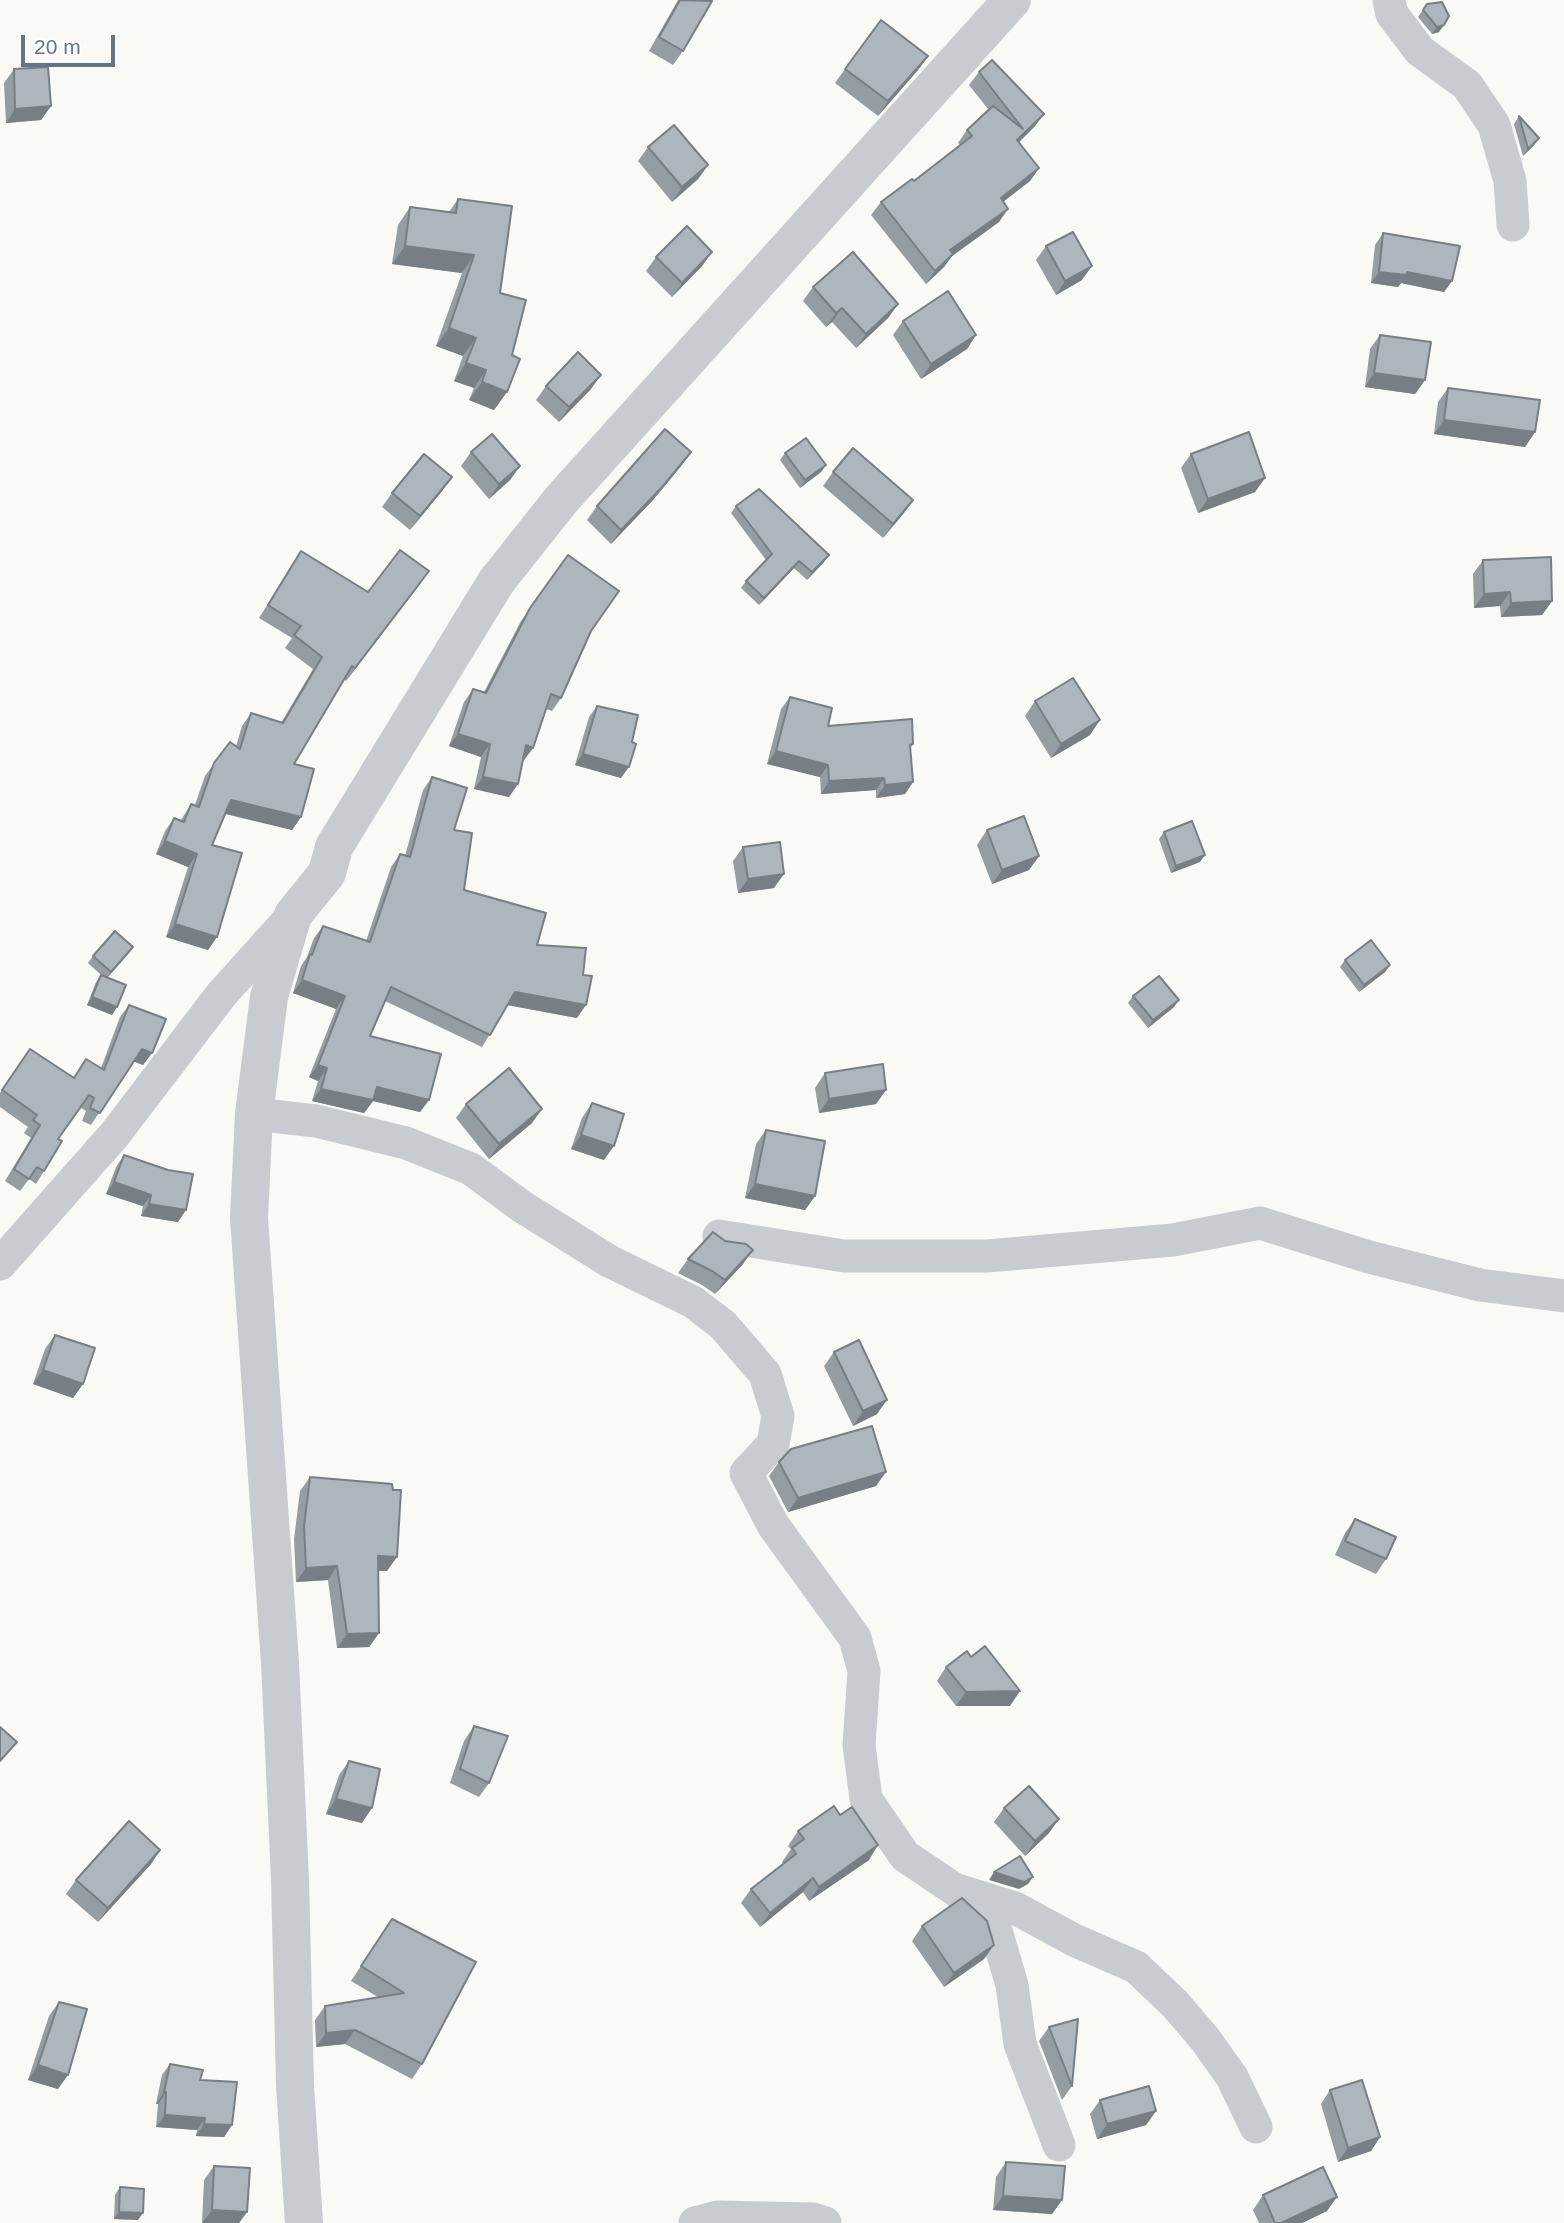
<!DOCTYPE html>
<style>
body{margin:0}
#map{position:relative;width:1564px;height:2223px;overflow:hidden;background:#f9f9f6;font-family:Helvetica,sans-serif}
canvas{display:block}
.scale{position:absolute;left:21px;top:35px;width:94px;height:32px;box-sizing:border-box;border:4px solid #617584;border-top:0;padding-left:9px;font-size:21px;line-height:24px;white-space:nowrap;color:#617584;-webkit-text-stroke:5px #fff;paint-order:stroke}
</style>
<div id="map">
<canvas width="1564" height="2223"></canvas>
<div class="scale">20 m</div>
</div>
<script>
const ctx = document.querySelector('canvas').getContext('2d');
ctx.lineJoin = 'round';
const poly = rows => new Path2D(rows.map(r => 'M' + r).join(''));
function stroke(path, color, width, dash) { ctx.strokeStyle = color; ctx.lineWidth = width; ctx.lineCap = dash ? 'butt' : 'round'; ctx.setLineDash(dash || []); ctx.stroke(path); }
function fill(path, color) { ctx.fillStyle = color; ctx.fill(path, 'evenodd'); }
stroke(poly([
 [1389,0,1392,14,1420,51,1467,85,1494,125,1510,181,1513,225],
 [254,1114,316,1121,406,1143,471,1169,521,1206,609,1261,693,1302,723,1325,765,1374,778,1416,773,1444,746,1473,773,1525,855,1638,864,1671,859,1745,866,1799,905,1856,954,1889,1015,1908,1074,1940,1136,1967,1174,2003,1205,2039,1232,2077,1256,2127],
 [719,1236,844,1256,987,1256,1173,1240,1260,1223,1369,1257,1480,1285,1564,1296],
 [0,1264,115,1134,221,995,293,915],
 [961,1895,994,1924,1012,1985,1020,2044,1059,2145],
 [695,2223,718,2217,813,2219,825,2223]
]), '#c8ccd0', 33);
stroke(poly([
 [304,2223,295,2085,290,1880,280,1663,249,1218,254,1114,269,997,293,915,327,873,334,847,496,582,561,500,1012,0]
]), '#c8ccd0', 38);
fill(poly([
 [678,0,711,0,683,51,673,65,649,51],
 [1427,4,1439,32,1432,34,1418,17],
 [928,56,918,70,878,116,835,83,845,69],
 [14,69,51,106,41,120,6,123,4,83],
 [979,72,1044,114,1034,127,1019,142,1039,168,1030,181,1003,202,999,222,952,256,944,267,926,284,871,215,881,202,914,181,960,145,958,143,967,130,988,109,969,85],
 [1519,116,1539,138,1534,145,1523,156,1514,124],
 [648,147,708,165,698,179,672,202,638,161],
 [458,199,500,293,512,355,507,392,494,410,469,400,474,388,454,381,463,356,436,346,462,273,392,264,398,225,410,207,449,212],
 [1383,233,1452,281,1444,292,1401,283,1398,287,1371,283,1375,245],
 [1046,246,1082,280,1056,295,1036,260],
 [712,252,702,266,672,297,646,271,656,257],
 [813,287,898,304,888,318,856,348,832,322,826,327,803,301],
 [903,321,976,335,967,349,921,379,893,335],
 [1380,335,1425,380,1415,394,1365,387,1370,349],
 [546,386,591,389,559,422,536,400],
 [1448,388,1535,432,1525,447,1434,434,1438,402],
 [471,452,520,466,510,480,489,499,461,466],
 [691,452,681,466,653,500,611,544,587,520,597,506],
 [785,453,826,465,821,472,800,488,780,460],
 [1191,454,1265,478,1255,492,1198,513,1181,468],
 [833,472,913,500,903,514,883,538,823,486],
 [442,491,410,530,382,507,392,493],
 [736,506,824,562,807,580,794,568,759,605,741,588,746,581,766,560,731,513],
 [301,551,368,592,420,584,346,681,344,679,294,764,301,817,292,830,225,813,212,845,217,937,208,950,166,937,188,867,156,854,165,831,174,818,181,820,191,804,195,805,205,776,230,742,236,746,242,726,251,713,281,723,313,669,285,648,292,638,259,618],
 [568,555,591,631,561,698,552,711,546,709,533,748,524,760,523,760,509,797,474,789,481,757,449,746,464,702,473,689,484,692,521,621],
 [1483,560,1552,601,1542,615,1501,617,1500,606,1474,608,1473,574],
 [790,697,828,726,913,744,910,748,913,782,905,794,876,798,876,790,821,794,820,777,767,764,781,709],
 [1035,701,1090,735,1051,758,1025,716],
 [597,706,621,778,575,765,589,717],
 [432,777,454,830,464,890,537,945,577,1018,508,1005,482,1047,385,1001,370,1036,429,1100,420,1112,373,1101,364,1113,312,1101,318,1081,309,1077,336,1009,293,993,301,966,307,957,314,938,323,926,366,941,391,867,400,854,405,856,423,790],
 [987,830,1039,856,1029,870,992,884,977,845],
 [1164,832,1200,862,1171,873,1159,839],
 [743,847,774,888,738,893,733,861],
 [133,947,108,977,117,1007,112,1015,87,1005,96,982,101,975,88,963,93,956],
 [1345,960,1390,965,1385,972,1359,992,1340,967],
 [1133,996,1179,1000,1174,1007,1148,1028,1128,1003],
 [129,1005,153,1051,143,1065,133,1061,91,1125,82,1121,86,1111,81,1108,58,1139,44,1171,36,1184,29,1179,20,1191,5,1181,31,1138,24,1133,28,1127,0,1107,0,1093,30,1049,73,1078,86,1059,101,1068,120,1017],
 [825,1073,886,1090,876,1104,819,1113,815,1088],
 [592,1103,604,1160,571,1149,582,1118],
 [466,1104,532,1123,489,1159,456,1118],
 [766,1130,815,1196,805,1210,745,1198,756,1144],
 [124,1155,168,1170,178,1222,141,1216,143,1206,106,1194,116,1167],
 [725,1241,743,1264,715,1294,702,1285,678,1273,688,1259],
 [55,1335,83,1384,73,1398,33,1384,45,1349],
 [834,1352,877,1414,853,1426,824,1366],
 [779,1462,876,1486,788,1512,769,1476],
 [310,1477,387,1571,378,1571,379,1633,369,1647,337,1648,328,1580,296,1582,294,1539,300,1491],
 [1355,1519,1386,1559,1376,1574,1335,1555,1345,1533],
 [946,1667,1010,1706,956,1706,937,1681],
 [474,1726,489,1783,479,1797,450,1783,464,1741],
 [349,1761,362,1823,326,1814,339,1775],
 [1004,1808,1049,1833,1025,1856,994,1822],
 [798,1831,869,1860,809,1901,803,1892,760,1927,741,1903,751,1889,783,1864,782,1862,791,1849,788,1846],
 [160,1850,151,1864,98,1922,66,1894,76,1880],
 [392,1919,422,2064,412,2079,345,2044,316,2047,315,2020,325,2006,378,1997,351,1981],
 [922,1926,994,1945,984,1959,944,1987,912,1941],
 [59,2002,58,2089,28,2080,49,2016],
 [1049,2027,1072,2086,1062,2100,1039,2041],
 [170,2064,200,2080,232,2125,224,2137,196,2136,197,2130,156,2127,158,2104,156,2104,162,2075],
 [1330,2090,1380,2137,1371,2151,1338,2162,1321,2104],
 [1100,2100,1156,2111,1146,2125,1097,2139,1090,2114],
 [1006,2162,1062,2200,1052,2214,993,2210,996,2177],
 [214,2166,247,2212,239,2223,202,2223,204,2180],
 [120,2187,138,2220,114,2219,115,2195],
 [1263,2195,1327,2211,1302,2223,1259,2223,1253,2210]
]), '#949da2');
fill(poly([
 [1444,25,1439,32,1432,34,1437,27],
 [928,56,918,70,878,116,888,101],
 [51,106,41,120,6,123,15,109],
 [1044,114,1034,127,1008,153,1017,140],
 [1539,138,1534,145,1523,156,1528,149],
 [708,165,698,179,672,202,682,187],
 [1039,168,1030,181,991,211,1001,198],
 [1008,209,999,222,952,256,944,267,926,284,950,250],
 [405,246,474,255,462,273,392,264],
 [712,252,702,266,672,297,682,283],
 [1092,266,1082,280,1056,295,1065,281],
 [1379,272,1407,272,1452,281,1444,292,1401,283,1398,287,1371,283],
 [898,304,888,318,856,348,866,334],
 [842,308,832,322,826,327,836,313],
 [449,328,476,338,463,356,436,346],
 [976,335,967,349,921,379,931,364],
 [466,363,486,370,474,388,454,381],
 [1374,373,1425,380,1415,394,1365,387],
 [601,375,591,389,559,422,569,407],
 [482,382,507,392,494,410,469,400],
 [1444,420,1535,432,1525,447,1434,434],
 [691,452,681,466,653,500,611,544,621,530],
 [826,465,821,472,800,488,805,480],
 [520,466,510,480,489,499,499,484],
 [452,477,442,491,410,530,420,516],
 [1265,478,1255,492,1198,513,1208,499],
 [913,500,903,514,883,538,893,524],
 [829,555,824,562,807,580,812,572],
 [799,561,794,568,759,605,764,598],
 [429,571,420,584,346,681,355,668],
 [1510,592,1500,606,1474,608,1484,594],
 [1552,601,1542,615,1501,617,1511,603],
 [1100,720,1090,735,1051,758,1061,744],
 [458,734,490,744,481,757,449,746],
 [526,745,533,748,524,760,517,758],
 [776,751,828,765,820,777,767,764],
 [583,754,629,767,621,778,575,765],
 [483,777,518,784,509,797,474,789],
 [884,778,876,790,821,794,829,781],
 [913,782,905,794,876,798,885,785],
 [231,800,301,817,292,830,221,813],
 [165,841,197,854,188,867,156,854],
 [1205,855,1200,862,1171,873,1176,866],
 [1039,856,1029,870,992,884,1002,870],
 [784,874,774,888,738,893,748,879],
 [175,924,217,937,208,950,166,937],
 [133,947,128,954,106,979,111,972],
 [1390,965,1385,972,1359,992,1364,985],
 [302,980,345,996,336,1009,293,993],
 [515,992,586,1005,577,1018,507,1005],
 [92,997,117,1007,112,1015,87,1005],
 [1179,1000,1174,1007,1148,1028,1153,1020],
 [142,1049,152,1053,143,1065,133,1061],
 [318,1065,327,1068,318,1081,309,1077],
 [377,1087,429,1100,420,1112,373,1101,364,1113,312,1101,321,1089],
 [886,1090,876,1104,819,1113,829,1099],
 [542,1109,532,1123,489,1159,499,1144],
 [581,1135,614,1146,604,1160,571,1149],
 [114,1182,151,1195,143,1206,106,1194],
 [755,1184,815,1196,805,1210,745,1198],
 [149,1204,186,1210,178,1222,141,1216],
 [753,1250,743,1264,715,1294,725,1280],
 [43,1370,83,1384,73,1398,33,1384],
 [887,1400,877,1414,853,1426,863,1411],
 [886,1472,876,1486,788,1512,798,1498],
 [378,1556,397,1557,387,1571,368,1570],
 [337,1566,328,1580,296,1582,306,1568],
 [379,1633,369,1647,337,1648,347,1634],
 [1020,1691,1010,1706,956,1706,966,1692],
 [336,1799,372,1808,362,1823,326,1814],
 [1059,1819,1049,1833,1025,1856,1035,1841],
 [878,1845,869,1860,809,1901,819,1887],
 [160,1850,151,1864,98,1922,108,1908],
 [994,1872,1033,1877,1028,1884,1019,1889,989,1880],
 [813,1878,803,1892,760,1927,770,1913],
 [994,1945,984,1959,944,1987,954,1973],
 [355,2030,345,2044,316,2047,326,2033],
 [38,2065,68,2075,58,2089,28,2080],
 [164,2092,166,2092,158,2104,156,2104],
 [1156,2111,1146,2125,1097,2139,1107,2124],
 [165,2115,205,2118,197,2130,156,2127],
 [204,2124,232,2125,224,2137,196,2136],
 [1380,2137,1371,2151,1338,2162,1348,2148],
 [1003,2196,1062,2200,1052,2214,993,2210],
 [1337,2197,1327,2211,1302,2223,1281,2223],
 [212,2210,247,2212,239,2223,202,2223],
 [119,2212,143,2213,138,2220,114,2219]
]), '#787f84');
const building = poly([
 [680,0,712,1,683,51,659,37,680,0],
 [1442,2,1449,16,1444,25,1437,27,1423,10,1427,4,1442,2],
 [881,20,928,56,888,101,845,69,881,20],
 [992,60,1044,114,1017,140,1039,168,1001,198,1008,209,950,250,953,254,935,271,881,202,912,179,914,181,972,136,967,130,993,106,1023,129,979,72,992,60],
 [48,67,51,106,15,109,14,69,48,67],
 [1519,116,1539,138,1528,149,1519,116],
 [674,125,708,165,682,187,648,147,674,125],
 [458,199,512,206,500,293,526,300,512,355,520,359,507,392,482,382,486,370,466,363,476,338,449,328,474,255,405,246,410,207,456,213,458,199],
 [687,226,712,252,682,283,656,257,687,226],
 [1073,232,1092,266,1065,281,1046,246,1073,232],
 [1383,233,1460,246,1452,281,1407,272,1406,275,1379,272,1383,233],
 [853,252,898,304,866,334,842,308,836,313,813,287,853,252],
 [948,291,976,335,931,364,903,321,948,291],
 [1380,335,1431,342,1425,380,1374,373,1380,335],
 [578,352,601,375,569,407,546,386,578,352],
 [1448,388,1540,400,1535,432,1444,420,1448,388],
 [665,429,691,452,663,486,621,530,597,506,665,429],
 [1249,432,1265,478,1208,499,1191,454,1249,432],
 [492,434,520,466,499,484,471,452,492,434],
 [806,438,826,465,805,480,785,453,806,438],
 [853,448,913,500,893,524,833,472,853,448],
 [424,454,452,477,420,516,392,493,424,454],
 [759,489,829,555,812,572,799,561,764,598,746,581,772,554,736,506,759,489],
 [400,550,429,571,355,668,352,666,294,764,314,769,301,817,231,800,212,845,242,853,217,937,175,924,197,854,165,841,174,818,184,822,191,804,199,807,214,763,230,742,240,749,251,713,283,723,322,657,294,635,301,626,268,605,301,551,368,592,400,550],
 [568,555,619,591,591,631,561,698,551,694,533,748,526,745,518,784,483,777,490,744,458,734,473,689,486,693,530,608,568,555],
 [1551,557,1552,601,1511,603,1510,592,1484,594,1483,560,1551,557],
 [1073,678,1100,720,1061,744,1035,701,1073,678],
 [790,697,832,708,828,726,912,719,913,744,910,745,913,782,885,785,884,778,829,781,828,765,776,751,790,697],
 [597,706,638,715,632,742,636,744,629,767,583,754,597,706],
 [432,777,467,788,454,830,472,833,464,890,546,913,537,945,586,948,583,975,592,976,586,1005,515,992,490,1035,391,987,370,1036,441,1054,429,1100,377,1087,373,1100,321,1089,327,1068,318,1065,345,996,302,980,310,954,312,955,323,926,370,942,400,854,410,857,432,777],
 [1024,816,1039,856,1002,870,987,830,1024,816],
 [1192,821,1205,855,1176,866,1164,832,1192,821],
 [780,842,784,874,748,879,743,847,780,842],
 [115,931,133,947,111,972,93,956,115,931],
 [1371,940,1390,965,1364,985,1345,960,1371,940],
 [101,975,126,985,117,1007,92,997,101,975],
 [1159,976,1179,1000,1153,1020,1133,996,1159,976],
 [129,1005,166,1019,153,1051,152,1053,142,1049,100,1113,90,1108,94,1098,89,1095,58,1139,62,1141,44,1171,37,1167,29,1179,14,1169,40,1125,33,1120,37,1115,2,1090,30,1049,74,1078,86,1059,104,1070,129,1005],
 [883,1064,886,1090,829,1099,825,1073,883,1064],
 [509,1068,542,1109,499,1144,466,1104,509,1068],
 [592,1103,624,1114,614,1146,581,1135,592,1103],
 [766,1130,825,1141,815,1196,755,1184,766,1130],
 [124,1155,168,1170,193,1174,186,1210,149,1204,151,1195,114,1182,124,1155],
 [713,1232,725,1241,746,1244,753,1250,725,1280,712,1271,688,1259,713,1232],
 [55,1335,95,1348,83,1384,43,1370,55,1335],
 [859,1340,887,1400,863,1411,834,1352,859,1340],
 [872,1426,886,1472,798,1498,779,1462,791,1449,872,1426],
 [310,1477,392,1484,393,1490,401,1490,397,1557,378,1556,379,1633,347,1634,337,1566,306,1568,304,1526,310,1477],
 [1355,1519,1396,1537,1386,1559,1345,1541,1355,1519],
 [985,1646,1020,1691,966,1692,946,1667,967,1651,971,1657,985,1646],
 [474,1726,508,1736,489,1783,460,1769,474,1726],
 [0,1727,17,1742,0,1761,0,1727],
 [349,1761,380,1769,372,1808,336,1799,349,1761],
 [1029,1786,1059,1819,1035,1841,1004,1808,1029,1786],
 [834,1806,840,1815,852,1807,878,1845,819,1887,813,1878,770,1913,751,1889,796,1854,792,1848,804,1839,798,1831,834,1806],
 [129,1821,160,1850,108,1908,76,1880,129,1821],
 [1020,1856,1033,1877,1024,1882,994,1872,1020,1856],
 [962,1898,987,1921,994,1945,954,1973,922,1926,962,1898],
 [392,1919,476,1962,422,2064,355,2030,326,2033,325,2006,404,1993,361,1966,392,1919],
 [59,2002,87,2009,68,2075,38,2065,59,2002],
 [1078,2019,1072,2086,1049,2027,1078,2019],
 [170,2064,203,2070,200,2080,237,2082,232,2125,204,2124,205,2118,165,2115,166,2092,164,2092,170,2064],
 [1362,2080,1380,2137,1348,2148,1330,2090,1362,2080],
 [1149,2086,1156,2111,1107,2124,1100,2100,1149,2086],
 [1006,2162,1065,2166,1062,2200,1003,2196,1006,2162],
 [214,2166,250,2168,247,2212,212,2210,214,2166],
 [1323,2167,1337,2197,1281,2223,1275,2223,1263,2195,1323,2167],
 [120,2187,144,2189,143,2213,119,2212,120,2187]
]);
fill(building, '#acb6bc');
stroke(building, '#787f84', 2);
</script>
